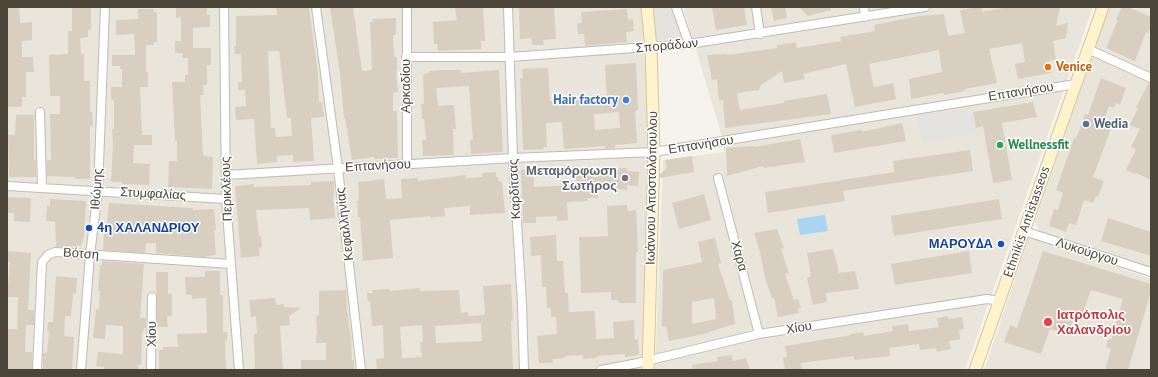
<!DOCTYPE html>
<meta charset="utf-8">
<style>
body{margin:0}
#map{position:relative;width:1158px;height:377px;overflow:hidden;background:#f6f3ec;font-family:"PT Sans",sans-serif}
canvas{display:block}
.frame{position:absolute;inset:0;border:8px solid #4b4439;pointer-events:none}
</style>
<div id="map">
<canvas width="1158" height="377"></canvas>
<div class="frame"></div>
</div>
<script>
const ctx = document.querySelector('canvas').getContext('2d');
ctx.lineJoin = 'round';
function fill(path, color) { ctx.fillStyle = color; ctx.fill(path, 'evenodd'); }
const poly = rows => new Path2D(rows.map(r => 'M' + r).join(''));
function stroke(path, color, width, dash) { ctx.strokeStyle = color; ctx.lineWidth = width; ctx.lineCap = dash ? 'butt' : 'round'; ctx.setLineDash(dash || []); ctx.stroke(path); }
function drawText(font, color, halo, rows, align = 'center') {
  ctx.font = font + ' "PT Sans",sans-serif'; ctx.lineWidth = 3; ctx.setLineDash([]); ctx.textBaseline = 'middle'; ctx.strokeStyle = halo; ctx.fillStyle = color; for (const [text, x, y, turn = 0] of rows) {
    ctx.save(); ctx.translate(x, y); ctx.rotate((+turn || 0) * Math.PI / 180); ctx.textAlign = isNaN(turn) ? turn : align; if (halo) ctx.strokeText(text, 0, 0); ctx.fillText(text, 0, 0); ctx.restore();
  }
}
fill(poly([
 [7,7,642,7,650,160,643,370,7,370],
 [683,7,1093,7,965,370,655,370,663,160,724,152,722,136],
 [1109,7,1151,7,1151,268,1040,232,1035,222],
 [1029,237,1151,279,1151,370,984,370]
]), '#eae5da');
fill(poly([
 [653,7,672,7,683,38,656,41],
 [972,107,978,133,923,142,916,115]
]), '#e5e3e0');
fill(poly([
 [825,215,828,231,800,235,797,219]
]), '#a9d4f2');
fill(poly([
 [7,7,19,7,20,23,32,22,32,40,22,41,22,57,33,57,34,72,26,72,26,97,22,97,22,107,7,107],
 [72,7,91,7,91,30,88,30,88,37,80,38,81,54,84,54,84,81,90,81,90,112,92,112,93,126,90,126,90,179,75,179,75,177,47,176,47,160,51,160,50,114,60,114,60,96,50,96,49,55,68,54,68,31,72,31],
 [192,7,207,7,207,15,210,15,210,27,193,28,193,48,211,48,211,65,207,65,207,85,203,85,204,95,200,95,203,154,204,156,213,157,212,189,168,187,169,161,177,161,177,141,175,141,172,82,185,82,185,75,188,75,188,58,182,58,183,53,175,53,175,41,181,41,181,17,176,18,176,8],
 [276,7,309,7,318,74,319,102,322,102,324,117,311,118,314,161,293,162,293,155,277,156,277,162,257,164,254,119,236,120,235,107,246,106,245,90,238,90,238,82,242,82,241,54,235,54,234,46,236,46,236,16,277,15],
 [268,51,279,51,287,118,291,118,292,136,276,137,275,128,271,128],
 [330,7,353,7,362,71,372,70,370,22,373,22,373,19,396,18,396,35,393,35,394,57,397,57,397,71,396,71,398,92,393,93,393,111,397,111,398,158,375,159,374,157,352,160,345,118,344,118,340,74],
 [455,7,483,7,485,41,481,41,481,49,438,51,437,44,434,44,433,22,457,20],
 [519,7,554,7,556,39,543,40,544,45,532,45,531,38,520,39],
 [712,7,744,7,747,25,716,30],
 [771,7,785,7,787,18,774,21],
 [799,7,831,7,831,10,808,16],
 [979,7,982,7,982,12,1008,7,1060,7,1056,26,1068,23,1066,38,1053,41,1056,60,1049,61,1051,73,1018,79,1015,64,1025,62,1022,43,989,49,997,83,965,89,965,91,944,95,943,93,911,99,909,79,942,72,939,50,869,64,874,87,893,83,896,99,855,107,846,64,803,74,805,79,784,83,782,71,761,85,759,90,737,93,740,110,784,103,784,101,827,94,831,114,725,128,723,100,719,101,717,79,712,80,707,55,727,54,727,55,777,48,777,45,796,42,797,48,841,41,840,37,875,31,874,25,919,16,944,14,948,36,965,33,960,10],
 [1122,7,1128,7,1151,17,1151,27,1148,33,1146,32,1135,61,1106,48,1118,20,1116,19],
 [138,9,154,9,154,12,157,12,157,42,154,42,154,45,146,45,146,72,148,72,148,87,140,87,142,135,152,135,152,145,134,145,133,163,150,164,149,185,122,184,122,182,111,182,113,144,112,129,114,129,114,100,111,100,111,87,122,87,122,69,120,69,120,66,112,66,112,55,135,55,134,34,116,35,116,20,138,19],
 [627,9,628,20,633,19,634,31,626,32,627,42,585,46,584,34,578,34,577,23,582,23,581,12],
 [636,63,638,110,635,111,637,143,615,145,615,148,605,149,605,146,564,149,562,122,546,123,547,147,543,147,544,149,523,150,520,78,523,78,522,69,548,68,550,101,607,97,605,65],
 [619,112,620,128,595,130,594,114],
 [442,70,461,70,461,73,499,70,503,152,471,154,470,140,473,140,469,86,436,88,438,106,454,105,456,129,453,129,454,155,423,156,422,140,426,140,424,119,422,119,421,104,424,104,423,74,429,73,429,71],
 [1101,78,1126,88,1120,105,1116,103,1114,108,1109,106,1103,123,1112,126,1093,177,1104,181,1098,197,1096,196,1093,203,1084,200,1076,225,1069,223,1066,232,1049,226,1054,209,1058,210,1063,193,1056,190,1074,138,1076,139,1085,114,1088,115],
 [1149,83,1151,83,1151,180,1136,173,1135,174,1126,170,1136,149,1131,147,1140,129,1130,125,1138,108,1136,107],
 [1033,102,1037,117,1002,123,1012,180,993,183,983,126,976,128,973,112],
 [16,115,34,115,34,159,36,160,36,176,35,177,9,177,8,135,15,135],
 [902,123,906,141,834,153,831,135,862,130,862,132],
 [800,139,805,162,764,168,763,166,727,176,726,148,753,146,754,147],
 [970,150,973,171,843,191,845,201,768,213,765,192,894,172,893,161],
 [692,156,694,172,660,178,660,174,667,168,665,160],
 [619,168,627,168,627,171,639,172,638,186,627,185,627,190,617,189,617,185,598,184,598,198,587,198,588,201,567,202,568,220,557,221,557,216,536,217,536,223,523,223,521,170,533,169,534,187,576,185,575,170,597,169,597,171,618,171],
 [496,172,496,177,498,177,499,182,502,182,505,213,470,215,470,206,444,208,445,216,430,218,430,216,390,220,393,258,363,261,360,217,358,217,357,201,359,201,358,182,384,179,386,199,402,198,401,179,418,178,418,181,466,175,466,178,482,177,482,173],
 [334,181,334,196,333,196,335,218,310,220,309,208,256,210,258,230,259,236,261,236,262,247,259,248,260,256,241,258,235,186,254,184,254,187,311,185,311,182],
 [704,194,711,220,679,229,672,203],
 [7,197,31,198,30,222,14,221,14,213,7,213],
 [50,199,86,201,84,237,81,246,56,247,55,222,46,221,47,206,50,206],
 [999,199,1002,219,894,236,891,216],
 [109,203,193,208,193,210,214,209,216,230,214,230,216,255,204,257,156,253,156,243,146,243,145,253,103,250,104,231,106,232],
 [627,205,628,211,636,210,638,252,636,252,636,303,619,303,618,300,611,300,611,292,581,293,579,237,608,236,607,206],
 [1108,218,1151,232,1151,256,1101,241],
 [777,229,784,248,781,249,789,273,785,274,794,300,798,299,801,308,798,308,799,313,778,317,774,298,772,298,765,278,760,252,754,233],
 [556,235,557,261,563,261,565,293,568,293,569,312,595,311,596,339,614,338,613,322,634,320,635,340,638,339,639,355,625,357,625,354,597,356,597,358,583,359,583,355,565,356,565,358,552,359,553,363,539,363,537,336,557,334,556,317,551,317,551,308,547,308,546,287,542,287,541,255,531,256,530,237],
 [715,238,721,263,718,264,730,300,732,300,735,324,709,332,709,333,669,341,666,326,662,327,663,270,702,262,698,242],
 [714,298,716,319,692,324,692,302],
 [833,249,839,273,855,271,859,289,826,293,827,302,813,305,807,278,811,276,807,253],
 [7,251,31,253,28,310,34,310,34,325,26,325,25,352,32,352,32,370,7,370,7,329,17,329,18,297,7,297,10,262,7,262],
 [969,251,972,273,895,285,891,264],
 [1043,251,1151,284,1151,291,1128,370,1105,370,1111,349,1106,347,1108,339,1111,340,1123,299,1091,290,1082,315,1075,313,1069,332,1058,328,1057,331,1050,329,1041,354,1004,342,1010,325,1017,328],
 [102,261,144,264,140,318,146,318,146,328,144,328,143,332,142,332,141,365,138,365,138,370,103,370,104,367,96,366,98,352,123,354,123,326,106,325,105,339,93,338,96,309,99,310,100,291,98,291,100,265,102,265],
 [205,271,220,271,220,295,223,295,223,332,227,332,227,340,225,340,226,370,159,370,159,350,163,350,163,347,178,347,177,334,207,333,206,298,192,299,192,295,186,295,185,277,205,277],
 [156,272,168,272,168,294,172,294,172,316,167,317,168,327,157,327],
 [56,276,77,278,76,294,73,294,71,316,65,316,64,336,74,337,72,370,43,370,43,353,47,353,49,331,47,331,48,322,53,322],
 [511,284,513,321,511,321,513,370,377,370,376,359,384,358,383,325,372,326,370,301,368,302,367,293,373,293,372,290,389,289,390,291,420,288,420,291,459,290,461,313,468,312,468,316,485,315,483,286],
 [481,323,482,341,436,343,435,326],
 [422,325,423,342,420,342,422,357,402,358,400,327],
 [346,290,347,313,348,313,350,334,351,334,352,360,354,360,354,370,301,370,301,360,326,360,326,343,316,343,316,335,317,335,316,316,319,315,319,291],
 [275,298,276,305,284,304,284,307,301,308,289,316,290,325,280,326,283,370,255,370,254,334,257,334,256,316,251,317,249,300],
 [948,316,949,319,962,317,964,329,959,330,960,339,949,341,951,349,937,352,936,348,920,350,919,344,889,348,890,356,854,360,854,356,801,363,802,370,785,370,783,358,787,357,785,346,851,335,851,334,863,332,864,336,893,331,892,326,908,324,909,331,939,327,937,318],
 [732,355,733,361,746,358,750,370,692,370,692,365,718,361,717,357]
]), '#d8cfc1');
const street = poly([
 [224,7,226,199,239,370],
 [316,7,338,168,361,370],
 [508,7,513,158,522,304,524,370],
 [676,7,689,44],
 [756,7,760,34],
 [864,7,865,17],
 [1088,49,1151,78],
 [406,57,510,57,689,44,925,7],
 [40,112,42,188],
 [407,165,407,7],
 [226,175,513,158,654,152,1076,84],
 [718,178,759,334],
 [7,186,226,199],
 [1024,231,1151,272],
 [37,370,42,262,48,255,55,252,231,264],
 [81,370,90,255,98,191,105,7],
 [151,370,152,297],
 [601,370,638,363,759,334,987,299,1000,301]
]);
const secondary = poly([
 [647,7,651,48,654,152,648,370],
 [975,370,1103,7]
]);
stroke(street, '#c2bbae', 10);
stroke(secondary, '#d6c79b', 13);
stroke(street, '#fff', 8);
stroke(secondary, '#fff3cd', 11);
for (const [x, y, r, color] of [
 [1048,67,4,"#e8710a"],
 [626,100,4,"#3f7fe0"],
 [1086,124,4,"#5c6f8a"],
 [1000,145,4,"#2e9e5b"],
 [625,178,4,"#6b7280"],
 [89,228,4,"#1a4fb4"],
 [1001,244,4,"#1a4fb4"],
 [1048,322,5,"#e0444e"]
]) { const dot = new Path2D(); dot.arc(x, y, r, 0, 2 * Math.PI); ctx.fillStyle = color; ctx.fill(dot); stroke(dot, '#fff', 1.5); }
drawText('13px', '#4b4439', '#fff', [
 ["Σποράδων",667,46,-5],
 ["Αρκαδίου",406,86,-90],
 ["Επτανήσου",1021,92,-9],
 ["Επτανήσου",701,145,-9],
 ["Επτανήσου",378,166,-3],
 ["Ιωάννου Αποστολόπουλου",652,188,-89],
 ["Ιθώμης",97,189,-86],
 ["Περικλέους",227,189,-92],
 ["Καρδίτσας",515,189,-93],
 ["Στυμφαλίας",153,194,3],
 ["Ethnikis Antistasseos",1027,222,-71],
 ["Κεφαλληνίας",345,224,-97],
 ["Λυκούργου",1087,252,18],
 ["Βότση",81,254,4],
 ["Χαρα",739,256,75],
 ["Χίου",799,328,-9],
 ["Χίου",152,334,-90]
]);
drawText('bold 13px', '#c56008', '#fff', [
 ["Venice",1056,67]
], 'left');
drawText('bold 13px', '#366cbe', '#fff', [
 ["Hair factory",618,100]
], 'right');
drawText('bold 13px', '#4e5e75', '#fff', [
 ["Wedia",1094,124]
], 'left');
drawText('bold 13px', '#27864d', '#fff', [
 ["Wellnessfit",1008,145]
], 'left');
drawText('bold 13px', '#5b616d', '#fff', [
 ["Μεταμόρφωση",617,171],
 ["Σωτήρος",617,186]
], 'right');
drawText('bold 13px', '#164399', '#fff', [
 ["4η ΧΑΛΑΝΔΡΙΟΥ",97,228],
 ["ΜΑΡΟΥΔΑ",993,244,"right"]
], 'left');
drawText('bold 13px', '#be3a42', '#fff', [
 ["Ιατρόπολις",1057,315],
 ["Χαλανδρίου",1057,330]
], 'left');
</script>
